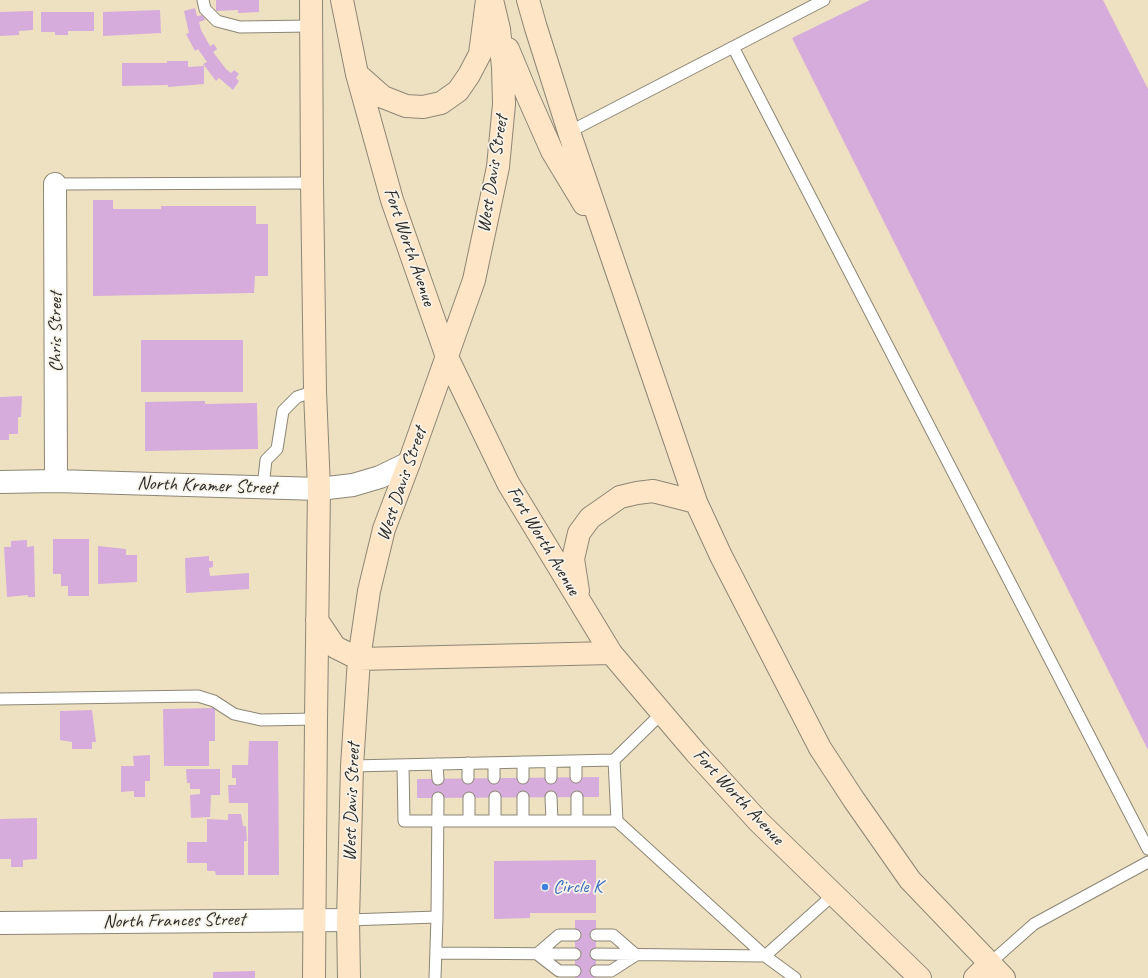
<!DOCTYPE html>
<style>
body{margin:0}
canvas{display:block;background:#eee1c1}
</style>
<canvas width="1148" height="978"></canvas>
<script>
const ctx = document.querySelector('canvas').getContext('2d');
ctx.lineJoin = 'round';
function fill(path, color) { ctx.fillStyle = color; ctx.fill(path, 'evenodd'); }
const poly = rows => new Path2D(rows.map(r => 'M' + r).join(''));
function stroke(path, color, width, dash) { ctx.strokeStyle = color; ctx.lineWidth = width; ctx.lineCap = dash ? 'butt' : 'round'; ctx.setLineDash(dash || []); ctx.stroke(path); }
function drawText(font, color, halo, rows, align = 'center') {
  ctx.font = font + ' Caveat,sans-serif'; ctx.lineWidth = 3.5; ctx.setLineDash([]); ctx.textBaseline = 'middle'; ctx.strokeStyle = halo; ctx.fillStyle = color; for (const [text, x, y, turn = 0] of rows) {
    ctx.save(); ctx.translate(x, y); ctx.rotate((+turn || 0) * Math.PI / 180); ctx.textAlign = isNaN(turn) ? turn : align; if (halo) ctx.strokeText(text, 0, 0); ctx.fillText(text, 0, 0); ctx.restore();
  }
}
fill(poly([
 [216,0,259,0,259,12,238,13,238,10,216,11],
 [870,0,1103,0,1148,89,1148,750,792,38],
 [195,8,197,16,203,15,205,20,199,22,201,30,210,46,214,44,217,49,213,52,226,69,231,73,234,70,239,74,236,78,239,81,233,90,219,78,216,81,203,64,207,62,198,49,195,51,186,34,189,33,184,11],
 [160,10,161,33,103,36,103,12],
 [33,11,33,30,19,31,19,35,0,36,0,12],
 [41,12,94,12,94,31,68,31,68,35,55,35,55,32,41,32],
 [167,61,188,61,188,67,204,66,204,84,168,87,168,85,122,86,122,63,167,63],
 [93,200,113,200,113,209,161,209,161,206,256,206,256,224,268,224,268,276,255,276,254,293,93,296],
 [141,340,243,340,243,392,141,392],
 [22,396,21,417,18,417,18,434,9,434,9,440,0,440,0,397],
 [205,401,205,404,257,403,258,449,145,451,145,402],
 [53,539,89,539,89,596,68,596,68,586,61,586,61,574,53,574],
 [27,540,27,547,34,546,35,597,28,597,28,595,7,597,4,547,11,547,11,541],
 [98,546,126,549,126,555,137,555,137,582,98,584],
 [209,556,209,561,213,561,213,567,209,568,210,576,249,573,249,589,186,593,185,558],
 [215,708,215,741,209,741,209,766,164,766,163,709],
 [92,710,96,742,92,742,92,749,72,749,72,742,60,740,60,711],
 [249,741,278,741,279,875,248,875,248,803,229,803,228,785,236,785,236,778,232,778,232,765,248,765],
 [150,755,150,781,145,781,145,797,134,797,134,791,121,792,121,766,134,766,133,756],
 [186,769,220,769,220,795,211,795,210,817,191,818,190,795,200,794,200,789,190,789,190,783,187,783],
 [599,777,599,797,417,798,417,779],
 [228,814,241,814,243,826,246,826,247,841,244,841,244,875,216,875,215,871,207,871,207,863,187,863,187,842,207,842,207,819,228,820],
 [37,818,37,859,23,860,23,867,11,867,11,859,0,859,0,819],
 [596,860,596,913,530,913,530,918,494,919,494,861],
 [575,920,596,920,596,978,575,978],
 [255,971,255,978,213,978,213,972]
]), '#d5acdb');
const lane = poly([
 [203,0,205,9,217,21,240,27,311,26],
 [733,47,1148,849],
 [569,132,824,0],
 [55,184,312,183],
 [263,487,266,460,277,449,283,411,297,397,315,391],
 [0,699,198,696,214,701,234,714,261,720,316,719],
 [614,760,617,821],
 [576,761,576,777],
 [468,763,468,778],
 [494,763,494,778],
 [437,764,438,779],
 [403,765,404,821,617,821,765,956,833,895],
 [352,766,614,760,662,713],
 [523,778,523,762],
 [551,778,551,762],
 [495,797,495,821],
 [523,797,523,821],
 [551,797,552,821],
 [577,797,577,821],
 [469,798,469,821],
 [348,920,437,917],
 [436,953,575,954],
 [596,954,765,956,795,978],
 [990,963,1034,924,1148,862],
 [575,971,559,971,537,954,559,935,575,935],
 [596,971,611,971,636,955,613,935,596,935],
 [435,978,437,917,438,798]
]);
const street = poly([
 [55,184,56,481],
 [0,482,56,481,319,489,353,485,380,477,409,463],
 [0,923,348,920]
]);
const secondary = poly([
 [311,0,312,183,315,391,319,489,316,719,314,978],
 [342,0,357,74,392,200,447,357,508,483,611,653,696,753,759,822,920,978],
 [528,0,536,28,569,132,696,502,721,556,820,748,854,800,910,880,1004,978],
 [508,49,528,97,552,151,584,204],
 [357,74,383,97,406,106,423,107,441,103,458,91,469,75,480,54,487,0],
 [578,591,573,559,579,533,590,518,620,497,637,493,653,491,696,502],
 [317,620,335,647,359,659,611,653],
 [349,978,348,920,352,766,359,659,369,591,384,529,409,463,474,280,498,167,504,104,503,67,499,29,492,0],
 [975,978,990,963]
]);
stroke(lane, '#8c8676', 13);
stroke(street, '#8c8676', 24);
stroke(secondary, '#8c8676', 24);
stroke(lane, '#fff', 11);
stroke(street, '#fff', 22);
stroke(secondary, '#fde5c5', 22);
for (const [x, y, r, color] of [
 [545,887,4,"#3f7fe0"]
]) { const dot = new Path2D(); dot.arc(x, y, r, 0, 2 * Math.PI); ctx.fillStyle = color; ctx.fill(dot); stroke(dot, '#f7f3e8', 1.5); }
drawText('19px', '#2b2b2b', '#f7f3e8', [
 ["West Davis Street",493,174,-81],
 ["Fort Worth Avenue",409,247,71],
 ["Chris Street",56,332,-90],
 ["West Davis Street",402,484,-71],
 ["North Kramer Street",207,486,2],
 ["Fort Worth Avenue",543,541,59],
 ["Fort Worth Avenue",738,797,47],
 ["West Davis Street",352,802,-88],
 ["North Frances Street",174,921,-1]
]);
drawText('19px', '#366cbe', '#f7f3e8', [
 ["Circle K",553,887]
], 'left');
</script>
